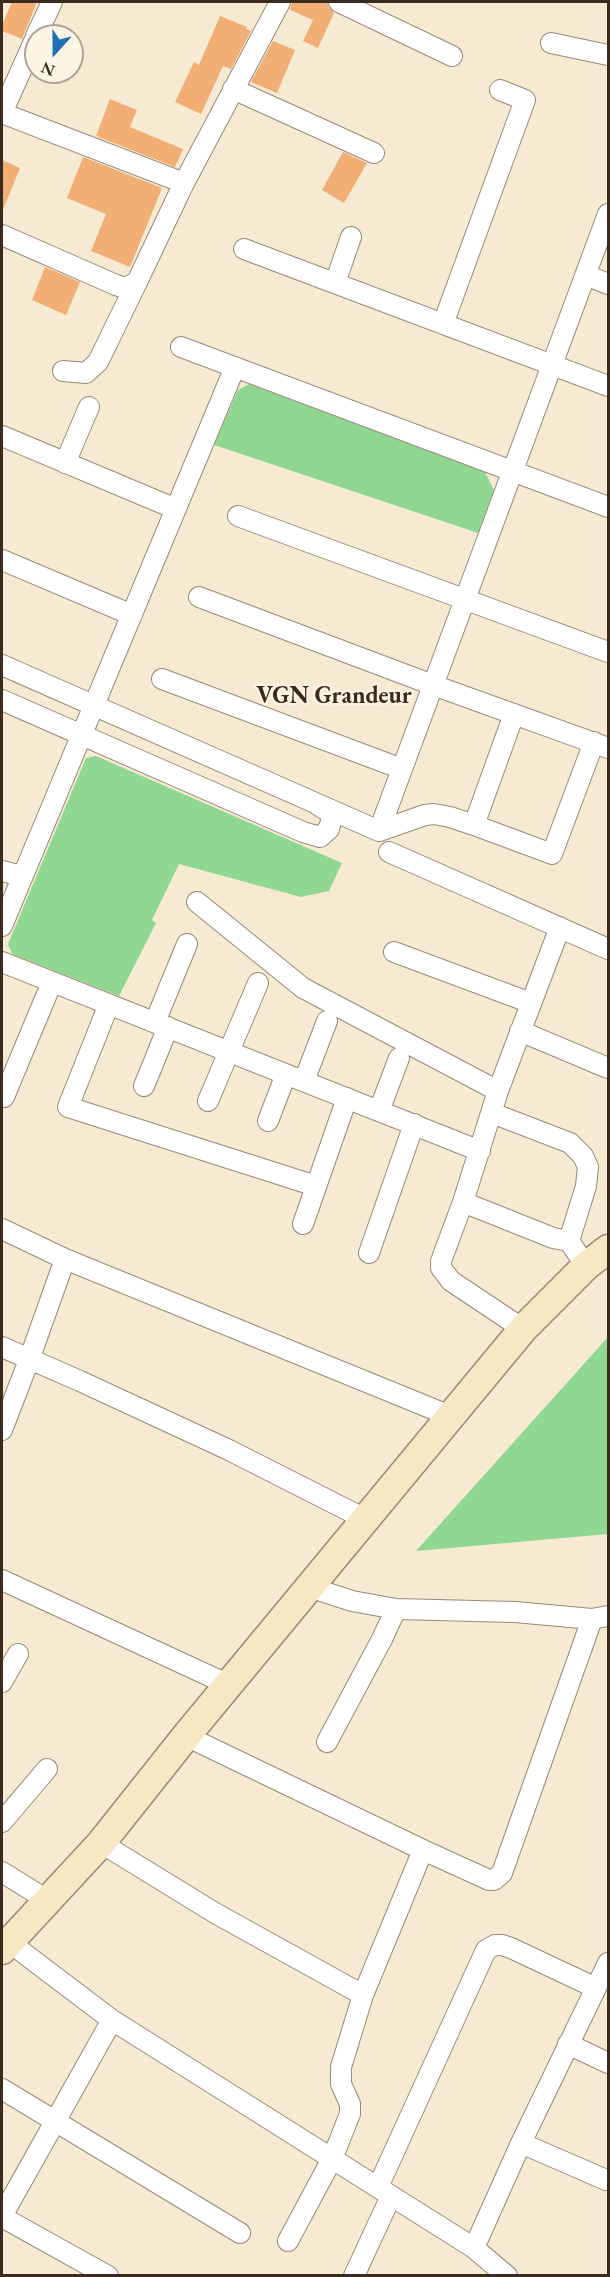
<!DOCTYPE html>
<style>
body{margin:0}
#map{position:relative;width:610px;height:2277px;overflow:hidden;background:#f6ead2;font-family:"EB Garamond",serif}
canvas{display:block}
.frame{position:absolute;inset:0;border:3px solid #3b2a1e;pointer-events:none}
.north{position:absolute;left:24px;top:24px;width:60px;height:60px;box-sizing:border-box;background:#fcf5e5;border:2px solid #afa495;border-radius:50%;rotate:201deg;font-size:16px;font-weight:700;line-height:24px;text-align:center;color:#3b2a1e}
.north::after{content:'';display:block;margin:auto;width:21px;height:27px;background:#1f6fb2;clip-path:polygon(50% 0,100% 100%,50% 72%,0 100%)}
</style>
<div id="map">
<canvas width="610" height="2277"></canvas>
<div class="frame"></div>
<div class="north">N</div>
</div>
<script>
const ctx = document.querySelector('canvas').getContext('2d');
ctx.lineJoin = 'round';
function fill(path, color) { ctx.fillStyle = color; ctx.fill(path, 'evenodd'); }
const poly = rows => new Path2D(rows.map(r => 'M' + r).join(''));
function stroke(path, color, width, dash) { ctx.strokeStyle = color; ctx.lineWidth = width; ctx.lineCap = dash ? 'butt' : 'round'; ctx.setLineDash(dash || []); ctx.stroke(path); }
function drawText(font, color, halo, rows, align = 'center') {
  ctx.font = font + ' "EB Garamond",serif'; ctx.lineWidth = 4.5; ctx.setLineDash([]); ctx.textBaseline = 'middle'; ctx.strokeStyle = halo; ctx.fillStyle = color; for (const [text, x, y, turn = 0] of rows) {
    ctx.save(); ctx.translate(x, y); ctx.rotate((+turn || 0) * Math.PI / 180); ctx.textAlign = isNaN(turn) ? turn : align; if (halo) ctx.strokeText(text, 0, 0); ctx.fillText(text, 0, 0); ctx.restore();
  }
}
fill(poly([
 [249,384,485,472,494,490,478,533,214,445,238,390],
 [96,756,342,863,329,891,301,897,179,864,152,920,156,923,119,996,12,954,8,944,86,758],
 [608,1337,608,1534,416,1551]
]), '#90d791');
fill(poly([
 [12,2,37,2,22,39,2,31,2,25],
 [292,2,327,2,329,8,334,13,318,48,303,41,313,20,290,10],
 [220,16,247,27,246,29,251,31,231,69,223,66,201,114,175,102,194,62,199,65],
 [273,41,295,50,277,93,251,82],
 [110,99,137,110,130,127,183,149,175,167,96,136],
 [343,152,367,163,344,203,322,190],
 [83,157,162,188,130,267,91,251,106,214,67,198],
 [2,160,20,168,2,212],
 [45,267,80,282,66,315,32,300]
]), '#f1af75');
const street = poly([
 [339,2,452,56],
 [36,36,52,2],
 [551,43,608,55],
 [233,89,374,153],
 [2,113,184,183],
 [2,113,36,37],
 [2,235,116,285,125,288,137,282,184,183,280,2],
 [244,249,608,386],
 [586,275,608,284],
 [335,283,351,237],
 [443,324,525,100,500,90],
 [181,347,608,507],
 [63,371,86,373,98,362,137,282],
 [2,436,176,509],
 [65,463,89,407],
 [238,516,608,652],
 [2,560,132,615],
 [199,597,433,685,608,748],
 [2,665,379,831,425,815,434,814,450,817,474,825,552,854,594,742],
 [162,679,402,769],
 [2,700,303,832,320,837,329,829,332,817,329,812,318,805],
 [474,825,514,714],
 [379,831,608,214],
 [389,852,608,949],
 [2,871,22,876],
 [197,902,303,988,498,1091],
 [2,926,235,367],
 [394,952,531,1003],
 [2,962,480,1151],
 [109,1004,68,1107,316,1186],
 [155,1022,187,944],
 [520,1031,608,1068],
 [304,1081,327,1021],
 [144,1086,168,1027],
 [4,1097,52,982],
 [208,1101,258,983],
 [379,1111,399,1058],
 [492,1113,570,1143,583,1156,588,1167,586,1186,569,1241,586,1266],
 [268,1121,286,1074],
 [463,1202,553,1238,569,1241],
 [303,1224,347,1098],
 [2,1229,65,1259,450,1416],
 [369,1253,414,1124],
 [523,1329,451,1281,441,1268,441,1261,463,1202,498,1091,560,927],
 [2,1347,80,1381,229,1450,367,1520],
 [2,1430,29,1360,65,1259],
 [2,1580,229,1685],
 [309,1587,352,1601,396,1609,515,1612,592,1619,608,1616],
 [2,1682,18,1654],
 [186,1736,423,1850,363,1995,341,2067,341,2084,350,2104,350,2114,332,2159,288,2241],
 [327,1742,382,1639,396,1609],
 [2,1822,47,1769],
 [101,1843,215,1913,363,1995],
 [423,1850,489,1880,494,1880,502,1873,592,1619],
 [2,1872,47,1900],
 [9,1942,112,2020,474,2248,507,2276],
 [568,2044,608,2063],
 [2,2089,240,2233],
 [521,2143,606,2180],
 [378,2187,486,1950,495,1945,502,1945,511,1948,596,1988],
 [2,2216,112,2020],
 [2,2217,108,2276],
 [474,2248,521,2143,608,1963],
 [354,2276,391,2196]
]);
const secondary = poly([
 [2,1950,101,1843,186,1736,523,1329,586,1266,608,1249]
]);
stroke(street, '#988a78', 22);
stroke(secondary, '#988a78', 31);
stroke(street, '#fff', 20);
stroke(secondary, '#f7e8c3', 28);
drawText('bold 24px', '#3b2a1e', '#fcf5e5', [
 ["VGN Grandeur",334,696]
]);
</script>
